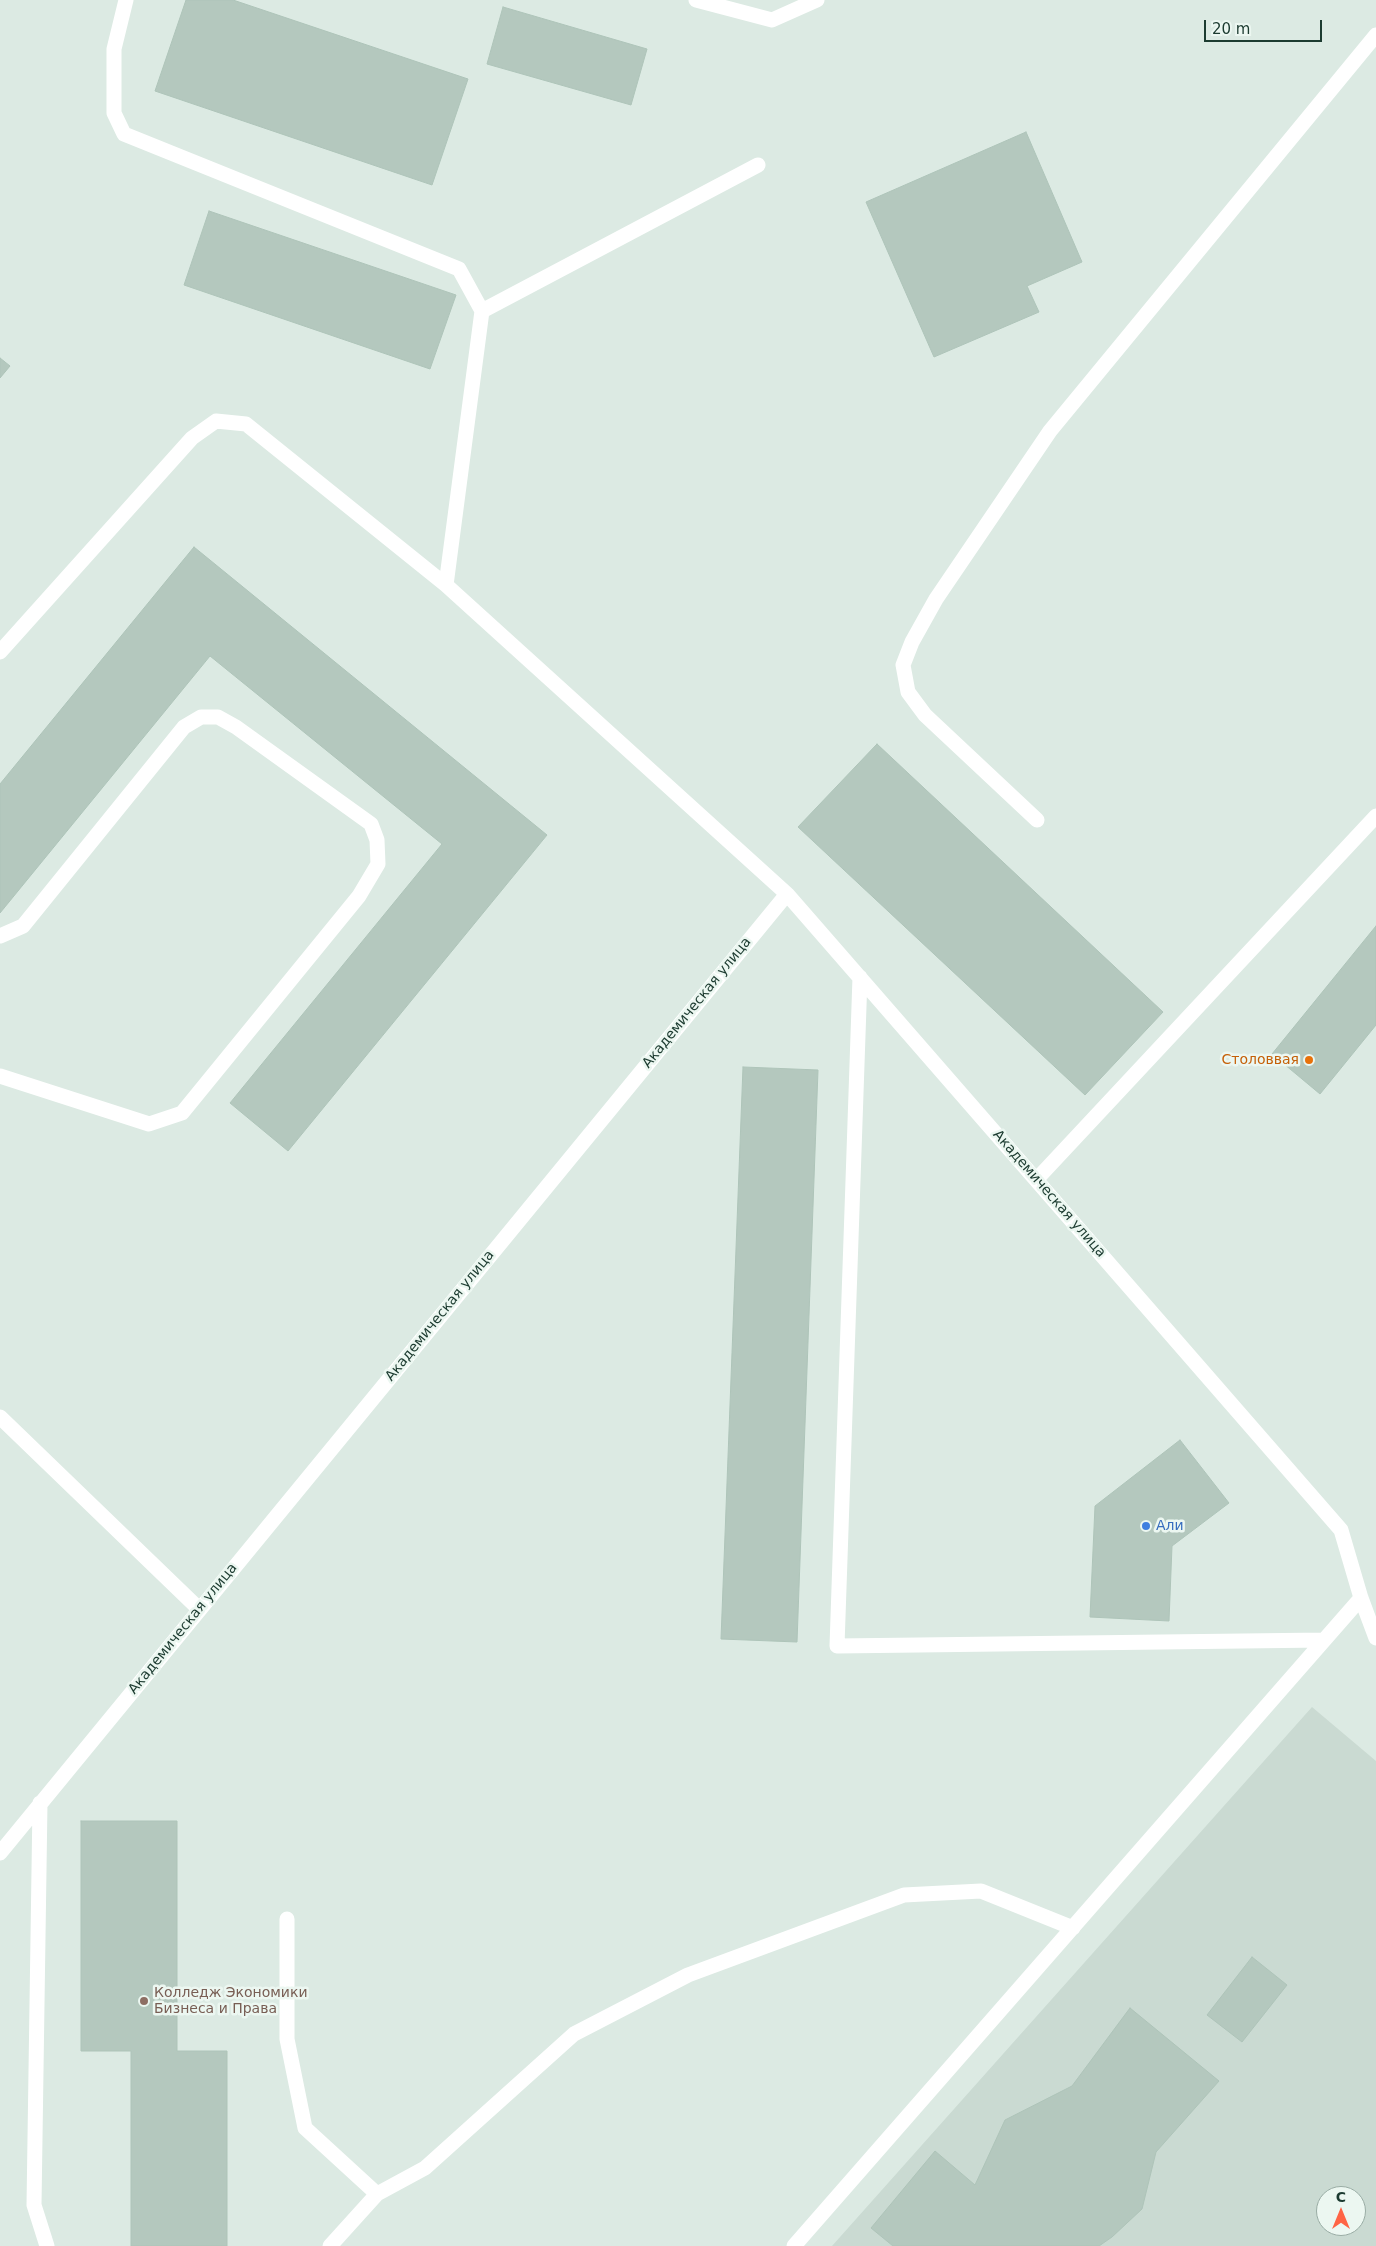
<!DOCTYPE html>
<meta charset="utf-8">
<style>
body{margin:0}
#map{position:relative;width:1376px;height:2246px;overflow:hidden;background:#dceae3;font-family:"DejaVu Sans",sans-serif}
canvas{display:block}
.north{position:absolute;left:1316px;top:2186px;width:50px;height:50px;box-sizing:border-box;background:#ecf7f1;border:1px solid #99aca4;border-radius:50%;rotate:0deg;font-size:14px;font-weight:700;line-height:20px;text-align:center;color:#1c3b30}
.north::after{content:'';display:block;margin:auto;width:18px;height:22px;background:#ff6445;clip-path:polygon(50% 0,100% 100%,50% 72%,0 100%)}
.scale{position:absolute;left:1204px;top:20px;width:118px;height:22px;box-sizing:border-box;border:2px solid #1c3b30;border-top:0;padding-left:6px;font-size:15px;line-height:18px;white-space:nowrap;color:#1c3b30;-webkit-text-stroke:4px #ecf7f1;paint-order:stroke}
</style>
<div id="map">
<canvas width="1376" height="2246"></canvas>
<div class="north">С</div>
<div class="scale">20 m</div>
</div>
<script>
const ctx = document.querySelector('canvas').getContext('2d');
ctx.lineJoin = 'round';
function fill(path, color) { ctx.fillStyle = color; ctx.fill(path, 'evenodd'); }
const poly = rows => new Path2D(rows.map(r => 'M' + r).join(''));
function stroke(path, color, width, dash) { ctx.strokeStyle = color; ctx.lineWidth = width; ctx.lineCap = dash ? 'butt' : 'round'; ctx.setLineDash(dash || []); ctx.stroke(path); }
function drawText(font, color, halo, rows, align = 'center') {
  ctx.font = font + ' "DejaVu Sans",sans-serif'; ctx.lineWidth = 5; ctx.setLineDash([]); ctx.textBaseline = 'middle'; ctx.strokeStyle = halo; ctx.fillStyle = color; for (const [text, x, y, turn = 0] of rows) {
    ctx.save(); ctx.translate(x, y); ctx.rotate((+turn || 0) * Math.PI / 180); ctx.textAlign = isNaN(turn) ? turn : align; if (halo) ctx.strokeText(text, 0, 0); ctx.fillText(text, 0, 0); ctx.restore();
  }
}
fill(poly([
 [1312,1707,1376,1761,1376,2246,832,2246],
 [1326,2196,1356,2196,1356,2226,1326,2226]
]), '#cadad2');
const building = poly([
 [186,0,233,0,468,79,432,185,155,91,186,0],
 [503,7,647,49,631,105,487,64,503,7],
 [1026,132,1082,262,1027,286,1039,312,934,357,866,202,1026,132],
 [209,211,456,295,430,369,184,285,209,211],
 [0,358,10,366,0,378,0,358],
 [194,547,547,835,288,1151,230,1103,442,844,210,656,0,913,0,784,194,547],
 [877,744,1163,1012,1085,1095,798,827,877,744],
 [1376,926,1376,1025,1320,1094,1272,1054,1376,926],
 [743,1067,818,1070,797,1642,721,1639,743,1067],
 [1180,1440,1229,1503,1172,1546,1169,1621,1090,1617,1095,1506,1180,1440],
 [81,1821,177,1821,177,2051,227,2051,227,2246,131,2246,131,2051,81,2051,81,1821],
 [1252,1957,1287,1985,1242,2042,1207,2015,1252,1957],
 [1130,2008,1219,2081,1156,2152,1142,2209,1112,2237,1099,2246,893,2246,871,2228,935,2151,975,2185,1005,2120,1072,2086,1130,2008]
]);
fill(building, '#b4c8be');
stroke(building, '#aec4b9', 1);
stroke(poly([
 [126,0,114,49,114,113,124,134,459,269,482,311],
 [696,0,772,20,817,0],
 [446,585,482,311,758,165],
 [0,652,192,438,216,421,246,424,446,585,787,894],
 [1037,820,925,715,908,692,903,665,912,642,936,599,1050,431,1376,35],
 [0,936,23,926,184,727,201,717,218,717,236,727,371,824,377,840,378,864,359,896,182,1113,149,1124,0,1076],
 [860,977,837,1646,1324,1640],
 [1036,1180,1376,816],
 [0,1417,199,1609],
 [40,1803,34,2205,47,2246],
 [0,1853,787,894,1341,1530,1361,1598,1376,1638],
 [287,1919,287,2039,305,2128,377,2194],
 [330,2246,377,2194,425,2168,574,2034,688,1975,904,1895,981,1891,1073,1928],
 [794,2246,1361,1598]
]), '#fff', 15);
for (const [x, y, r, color] of [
 [1309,1060,5,"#e8710a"],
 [1146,1526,5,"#3f7fe0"],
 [144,2001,5,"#8d6e63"]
]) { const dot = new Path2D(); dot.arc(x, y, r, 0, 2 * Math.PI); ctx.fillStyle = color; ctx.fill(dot); stroke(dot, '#ecf7f1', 2); }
drawText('14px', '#1c3b30', '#ecf7f1', [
 ["Академическая улица",697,1003,-51],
 ["Академическая улица",1049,1194,49],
 ["Академическая улица",440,1316,-51],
 ["Академическая улица",183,1629,-51]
]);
drawText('14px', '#c56008', '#ecf7f1', [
 ["Столоввая",1299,1060]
], 'right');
drawText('14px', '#366cbe', '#ecf7f1', [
 ["Али",1156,1526]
], 'left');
drawText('14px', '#785e54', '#ecf7f1', [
 ["Колледж Экономики",154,1993],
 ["Бизнеса и Права",154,2009]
], 'left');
</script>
